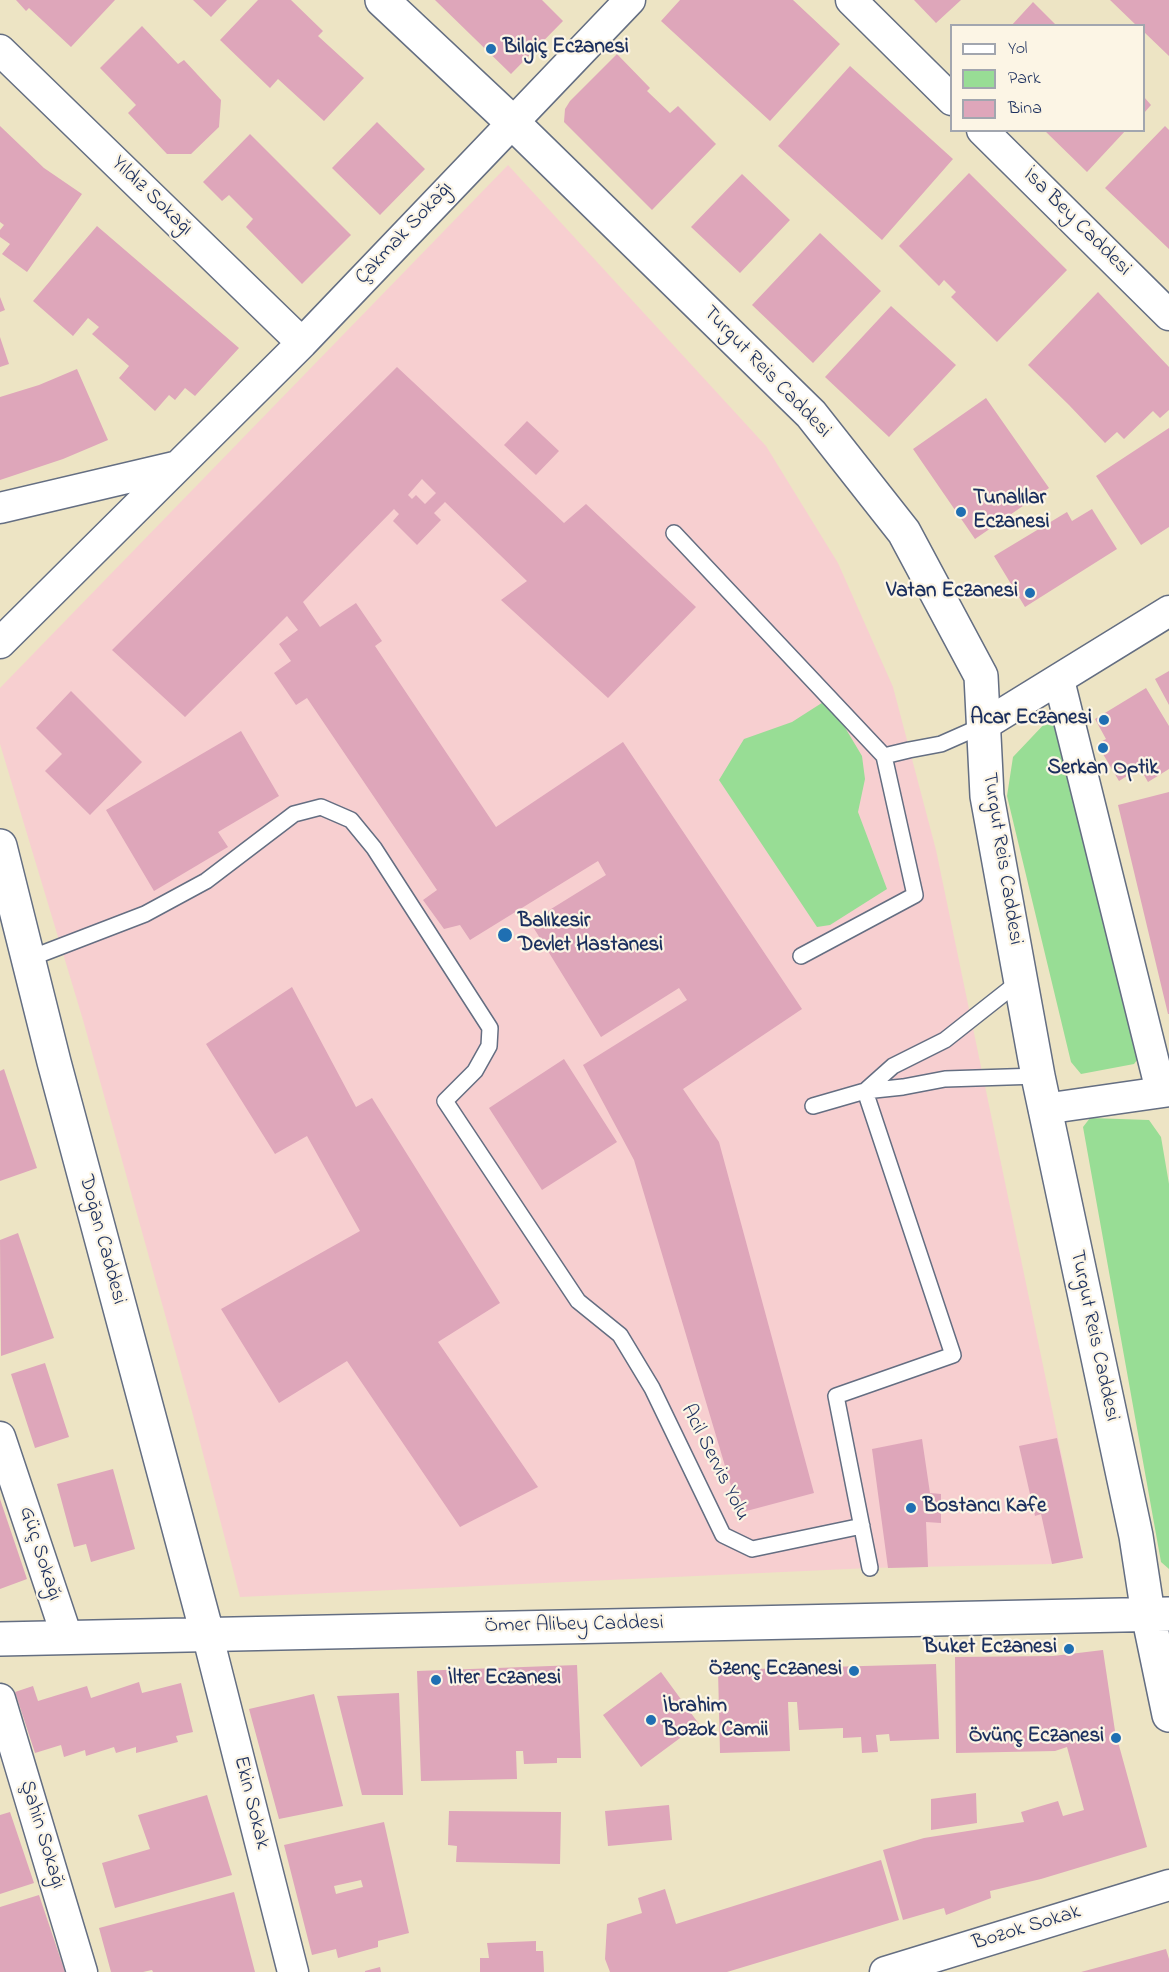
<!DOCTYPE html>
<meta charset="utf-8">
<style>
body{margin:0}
#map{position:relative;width:1169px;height:1972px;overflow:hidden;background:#ede4c4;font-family:"Indie Flower",sans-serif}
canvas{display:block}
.legend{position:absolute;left:950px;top:24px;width:195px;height:108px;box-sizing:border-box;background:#fcf5e5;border:2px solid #a2a6af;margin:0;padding:8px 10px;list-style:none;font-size:18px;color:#1b2f5e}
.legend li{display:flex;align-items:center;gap:12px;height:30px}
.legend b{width:30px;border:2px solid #a2a6af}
</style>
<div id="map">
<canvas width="1169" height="1972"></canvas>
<ul class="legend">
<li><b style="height:8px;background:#fff"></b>Yol</li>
<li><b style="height:16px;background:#98dd95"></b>Park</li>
<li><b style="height:16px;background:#dea6ba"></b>Bina</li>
</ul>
</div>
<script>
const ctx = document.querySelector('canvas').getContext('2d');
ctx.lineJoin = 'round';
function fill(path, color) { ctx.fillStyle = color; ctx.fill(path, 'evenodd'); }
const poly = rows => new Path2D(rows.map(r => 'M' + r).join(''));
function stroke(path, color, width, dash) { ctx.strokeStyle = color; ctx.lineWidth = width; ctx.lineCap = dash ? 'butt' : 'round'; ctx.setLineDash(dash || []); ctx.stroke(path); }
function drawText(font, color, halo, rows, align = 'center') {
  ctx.font = font + ' "Indie Flower",sans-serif'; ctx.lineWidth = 4.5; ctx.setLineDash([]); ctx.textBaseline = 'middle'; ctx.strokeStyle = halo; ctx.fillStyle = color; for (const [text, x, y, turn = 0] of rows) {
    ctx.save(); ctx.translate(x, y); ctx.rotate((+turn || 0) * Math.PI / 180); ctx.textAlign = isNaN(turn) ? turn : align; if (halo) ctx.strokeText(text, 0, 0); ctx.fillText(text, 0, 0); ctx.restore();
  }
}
fill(poly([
 [508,165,766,446,838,563,893,687,936,850,1083,1558,1052,1564,870,1568,240,1597,193,1415,83,1020,0,744,0,688]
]), '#f7cfd0');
fill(poly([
 [828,699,862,756,865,779,858,812,887,889,830,925,817,927,719,780,744,739,792,722],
 [1049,719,1060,727,1141,1055,1134,1064,1081,1074,1071,1062,1007,796,1013,757],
 [1090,1118,1149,1120,1161,1137,1169,1184,1169,1569,1161,1562,1083,1127]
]), '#98dd95');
fill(poly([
 [16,0,115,0,71,47,29,8,26,11],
 [193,0,227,0,211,17],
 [258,0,291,0,323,31,318,36,364,78,324,121,278,79,270,88,220,40],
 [435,0,542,0,563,21,511,74],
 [680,0,793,0,840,44,770,121,661,21],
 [914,0,961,0,936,23],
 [1110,0,1169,0,1169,56,1144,32,1144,26,1137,26],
 [1033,2,1057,26,1011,26],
 [142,26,178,64,184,60,221,100,219,127,191,154,167,154,128,113,136,105,100,68],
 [617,54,650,88,647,91,670,113,678,106,716,144,652,210,564,122,565,109,570,101],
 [850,66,953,159,882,240,778,146],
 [1144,97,1151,105,1144,113],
 [377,122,425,169,380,215,332,168],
 [0,126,44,168,82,194,27,272,2,254,10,244,0,237,0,230,4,225,0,222],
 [1165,126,1169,130,1169,249,1105,188],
 [1044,130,1126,130,1087,172],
 [250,134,351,235,302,284,246,227,253,219,229,195,222,201,203,182],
 [969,173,1067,270,997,342,951,297,956,292,944,280,939,286,899,246],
 [742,174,790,220,740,273,691,227],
 [97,226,239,348,195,396,185,388,175,400,169,395,155,411,119,378,129,366,92,334,99,327,88,318,73,336,33,301],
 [820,233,881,291,813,363,752,305],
 [1098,292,1169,367,1169,410,1160,418,1153,411,1124,439,1117,432,1105,443,1069,405,1028,365],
 [0,297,5,310,0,312],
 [891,306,956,365,889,437,825,377],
 [0,337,9,364,0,367],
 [397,367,564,523,586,504,696,607,608,698,501,600,527,581,445,502,434,513,441,520,417,545,393,521,399,514,394,509,303,602,320,627,356,603,382,641,375,646,496,827,623,742,802,1009,683,1089,719,1142,814,1493,739,1513,634,1160,583,1065,687,1000,679,988,601,1037,530,922,606,875,598,861,470,940,460,925,444,929,423,900,437,890,307,698,296,705,274,673,291,661,279,644,298,630,287,616,185,717,112,650],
 [422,479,436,493,425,504,416,495,412,499,408,495],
 [77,369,108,440,63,459,0,480,0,397,39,385],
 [986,398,1049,488,975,539,913,449],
 [527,421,559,451,536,475,504,445],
 [1169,428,1169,527,1141,545,1096,476],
 [1092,509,1117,549,1025,607,994,556,1067,512,1072,521],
 [1169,671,1169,705,1155,679],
 [1146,688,1169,726,1169,769,1148,782,1140,768,1119,781,1097,744,1106,739,1095,719],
 [71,691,142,762,90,815,45,771,62,754,36,728],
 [241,731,279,796,218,832,228,847,154,891,106,810],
 [1169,792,1169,1014,1168,1014,1118,805],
 [292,987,356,1107,372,1098,500,1303,438,1342,538,1487,460,1527,347,1361,279,1403,221,1309,360,1231,307,1136,275,1154,206,1044],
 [564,1059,617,1142,542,1190,489,1108],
 [4,1069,37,1168,0,1181,0,1071],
 [18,1233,54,1338,1,1356,0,1240],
 [45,1363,69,1437,35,1448,11,1374],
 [1057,1438,1083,1558,1052,1564,1041,1514,1035,1516,1019,1446],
 [922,1439,930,1493,941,1494,941,1523,926,1522,928,1567,888,1568,872,1449],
 [113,1469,135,1549,91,1562,86,1544,74,1547,57,1484],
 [0,1499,27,1579,0,1589],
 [1103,1650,1115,1731,1147,1847,1041,1879,990,1891,991,1898,946,1915,944,1908,903,1920,883,1850,924,1838,1024,1822,1021,1812,1058,1801,1063,1816,1084,1810,1067,1747,1055,1751,956,1753,955,1657,1053,1656],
 [936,1664,939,1739,890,1741,889,1734,876,1735,878,1752,862,1753,861,1737,843,1738,843,1728,799,1730,797,1702,788,1702,790,1751,720,1753,718,1670],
 [577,1665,581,1758,557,1758,557,1763,524,1764,523,1751,516,1751,517,1779,421,1781,417,1671],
 [661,1672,699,1724,641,1767,603,1715],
 [139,1682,142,1693,181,1683,193,1732,176,1736,178,1742,136,1753,136,1747,116,1753,114,1747,86,1756,85,1750,64,1757,61,1745,35,1753,15,1692,33,1686,38,1701,87,1686,91,1698],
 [399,1693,403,1795,362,1795,337,1696],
 [314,1694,343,1806,279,1819,249,1709],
 [976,1793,977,1823,931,1830,931,1799],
 [207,1795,232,1875,115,1908,102,1863,150,1849,138,1815],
 [669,1805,672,1840,608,1846,605,1811],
 [449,1811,561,1812,560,1864,456,1862,457,1846,448,1845],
 [10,1812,34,1883,0,1894,0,1815],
 [384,1822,409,1933,378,1941,378,1947,338,1958,336,1949,312,1955,284,1845],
 [361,1880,363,1887,336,1894,334,1886],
 [881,1860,899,1920,727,1972,610,1972,605,1959,607,1924,642,1913,638,1898,665,1889,676,1924],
 [234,1892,255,1972,153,1972,152,1970,143,1972,111,1972,99,1928],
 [39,1895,65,1972,0,1972,0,1907],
 [536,1941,536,1951,543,1951,544,1972,480,1972,480,1958,489,1958,487,1943],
 [1166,1949,1169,1959,1169,1972,1081,1972],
 [380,1967,381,1972,365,1972,365,1971]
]), '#dea6ba');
const lane = poly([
 [674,533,884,756,915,895,801,956],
 [884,756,909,750,941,744,984,725],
 [28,959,145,914,206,881,294,814,321,807,351,820,374,848,490,1028,489,1046,475,1071,445,1101,578,1301,620,1335,652,1388,723,1535,752,1549,862,1526],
 [813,1106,865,1091,893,1066,945,1040,1021,980],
 [870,1568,836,1396,953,1355,865,1091,903,1087,945,1079,1038,1076]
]);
const street = poly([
 [851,0,952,100],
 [0,50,302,343],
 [982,130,1169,315],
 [0,508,178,466],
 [0,643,302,343,630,0],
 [1059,680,1161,1091],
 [984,725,1169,611],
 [1044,1109,1169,1091],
 [0,1437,67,1637],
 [207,1633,293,1972],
 [0,1699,82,1972],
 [885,1972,1169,1885]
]);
const secondary = poly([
 [382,0,512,122,811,414,904,532,981,676,987,796,1038,1076,1136,1536,1148,1614,1169,1715],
 [0,846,54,1062,207,1633],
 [0,1639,1169,1614]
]);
stroke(lane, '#646e82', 18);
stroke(street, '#646e82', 33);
stroke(secondary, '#646e82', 36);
stroke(lane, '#fff', 15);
stroke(street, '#fff', 30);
stroke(secondary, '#fff', 33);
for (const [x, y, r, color] of [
 [491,49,6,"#1f6fb2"],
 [961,512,6,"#1f6fb2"],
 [1030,593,6,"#1f6fb2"],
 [1104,720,6,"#1f6fb2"],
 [1103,748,6,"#1f6fb2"],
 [505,935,8,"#1f6fb2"],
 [911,1508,6,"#1f6fb2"],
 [1069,1649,6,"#1f6fb2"],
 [854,1671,6,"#1f6fb2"],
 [436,1680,6,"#1f6fb2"],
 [651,1720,6,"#1f6fb2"],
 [1116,1738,6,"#1f6fb2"]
]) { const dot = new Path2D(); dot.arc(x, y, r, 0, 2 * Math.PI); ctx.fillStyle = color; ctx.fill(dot); stroke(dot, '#fcf5e5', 2); }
drawText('bold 21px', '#1b2f5e', '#fcf5e5', [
 ["Bilgiç Eczanesi",503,49],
 ["Tunalılar",973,500],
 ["Eczanesi",973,524],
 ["Vatan Eczanesi",1018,593,"right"],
 ["Acar Eczanesi",1092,720,"right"],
 ["Serkan Optik",1103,770,"center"],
 ["Balıkesir",518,923],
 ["Devlet Hastanesi",518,947],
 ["Bostancı Kafe",923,1508],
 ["Buket Eczanesi",1057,1649,"right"],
 ["Özenç Eczanesi",842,1671,"right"],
 ["İlter Eczanesi",448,1680],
 ["İbrahim",663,1708],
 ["Bozok Camii",663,1732],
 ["Övünç Eczanesi",1104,1738,"right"]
], 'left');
drawText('21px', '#1b2f5e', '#fcf5e5', [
 ["Yıldız Sokağı",151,197,44],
 ["İsa Bey Caddesi",1076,223,45],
 ["Çakmak Sokağı",405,234,-47],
 ["Turgut Reis Caddesi",766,373,46],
 ["Turgut Reis Caddesi",1001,859,81],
 ["Doğan Caddesi",101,1240,75],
 ["Turgut Reis Caddesi",1093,1336,78],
 ["Acil Servis Yolu",714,1463,63],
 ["Güç Sokağı",39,1554,72],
 ["Ömer Alibey Caddesi",574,1626,-1],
 ["Ekin Sokak",250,1803,76],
 ["Şahin Sokağı",41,1835,73],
 ["Bozok Sokak",1027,1929,-17]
]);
</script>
